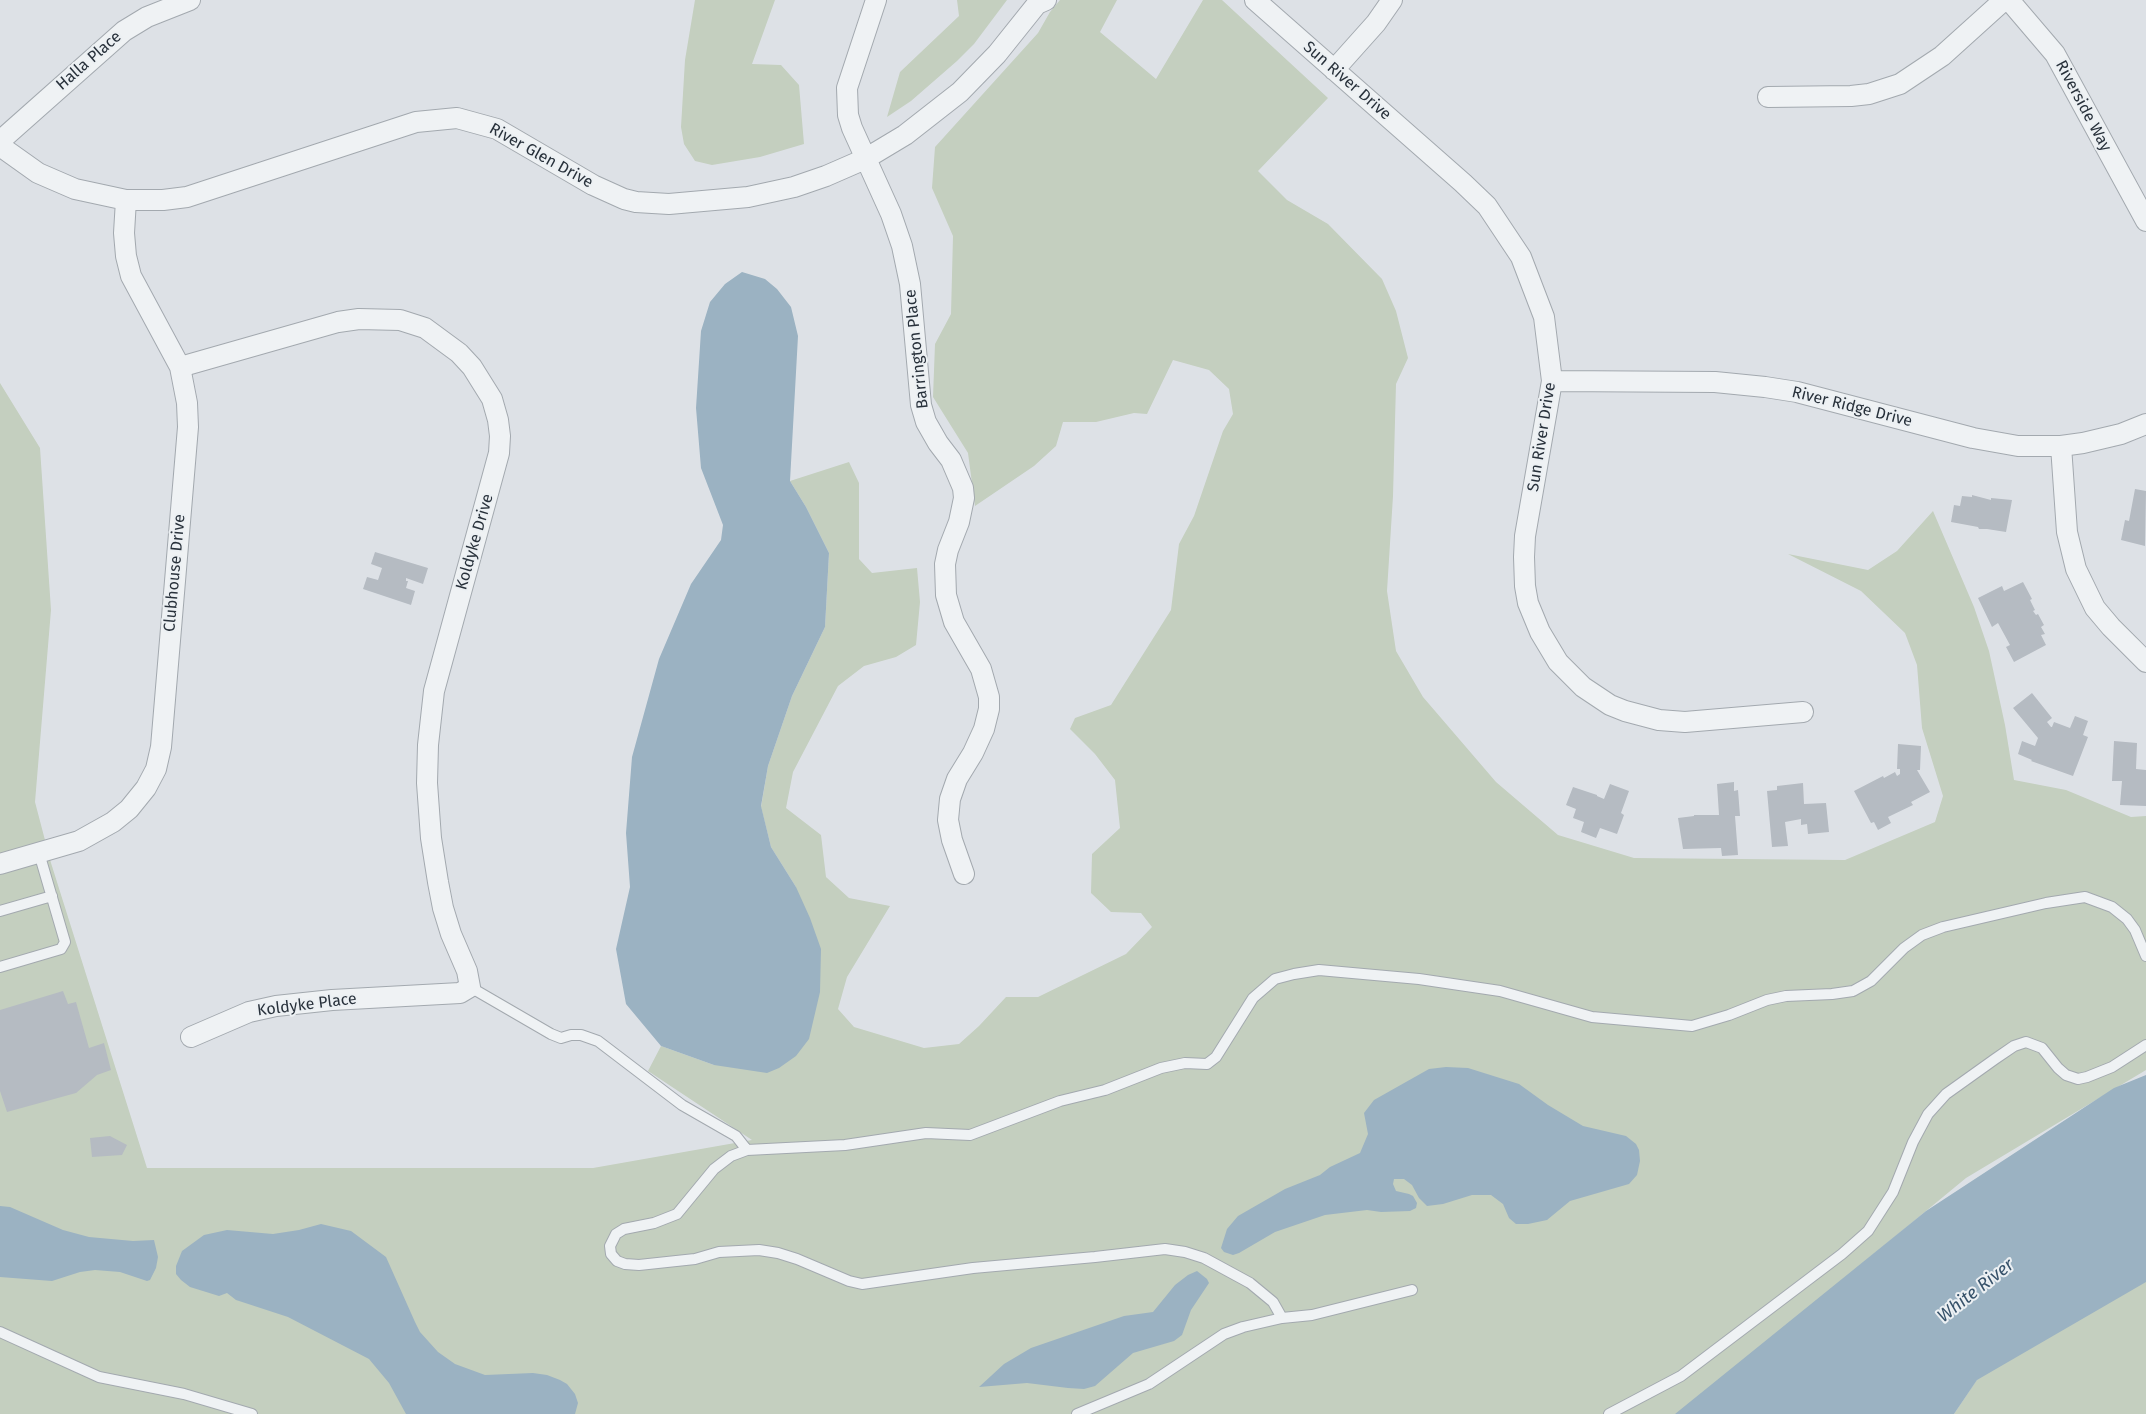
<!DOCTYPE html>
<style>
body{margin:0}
canvas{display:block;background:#dde1e6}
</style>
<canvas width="2146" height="1414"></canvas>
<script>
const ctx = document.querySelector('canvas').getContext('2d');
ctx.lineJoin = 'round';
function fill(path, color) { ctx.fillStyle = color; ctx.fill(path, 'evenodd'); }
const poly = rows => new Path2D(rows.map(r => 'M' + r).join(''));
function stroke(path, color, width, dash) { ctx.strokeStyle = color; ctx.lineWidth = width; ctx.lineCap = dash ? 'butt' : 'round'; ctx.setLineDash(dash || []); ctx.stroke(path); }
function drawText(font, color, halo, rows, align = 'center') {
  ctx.font = font + ' "Fira Sans",sans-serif'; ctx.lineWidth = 4; ctx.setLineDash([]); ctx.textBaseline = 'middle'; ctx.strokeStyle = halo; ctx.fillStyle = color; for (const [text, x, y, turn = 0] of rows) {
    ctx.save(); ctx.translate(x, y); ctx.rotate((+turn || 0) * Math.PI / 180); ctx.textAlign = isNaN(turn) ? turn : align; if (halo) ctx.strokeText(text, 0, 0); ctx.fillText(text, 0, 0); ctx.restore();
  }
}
fill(poly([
 [695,0,775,0,752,64,781,65,799,85,804,144,760,157,712,165,695,161,684,144,681,127,685,60],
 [957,0,1007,0,974,44,957,61,911,101,887,117,900,72,959,16],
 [1060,0,1117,0,1100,32,1156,79,1203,0,1222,0,1328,98,1258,171,1287,200,1328,224,1382,279,1396,311,1408,358,1396,384,1393,496,1387,591,1396,651,1423,697,1496,782,1558,835,1634,858,1845,860,1935,822,1943,796,1922,728,1917,665,1905,633,1861,591,1788,554,1868,570,1897,551,1933,511,1974,607,1989,651,2005,725,2014,780,2066,790,2131,817,2146,816,2146,1070,1966,1178,1680,1414,0,1414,0,383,40,448,51,610,35,802,51,863,147,1168,593,1168,752,1140,648,1071,661,1046,714,1065,796,887,771,847,761,807,768,766,792,696,825,627,829,553,806,507,790,481,849,462,859,483,859,559,872,573,917,568,920,602,916,645,896,657,864,666,838,686,793,772,786,808,821,835,826,877,849,898,890,906,847,977,838,1009,854,1027,924,1048,959,1044,979,1026,1006,997,1038,997,1126,954,1152,927,1141,913,1111,912,1091,893,1092,854,1120,828,1115,780,1095,754,1070,729,1075,718,1111,705,1171,610,1179,544,1194,516,1223,431,1233,414,1229,389,1209,370,1173,360,1147,414,1134,413,1096,422,1063,422,1056,446,1034,466,975,506,968,453,933,397,935,344,951,314,953,236,932,188,935,147,1038,33,1050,12],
 [2146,1254,2146,1414,1954,1414,1984,1369]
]), '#c4cfbf');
fill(poly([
 [742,272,765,279,777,289,791,307,798,336,790,481,806,507,829,553,825,627,792,696,768,766,761,806,771,847,796,887,810,918,821,949,820,992,809,1039,796,1056,779,1068,767,1073,714,1065,661,1046,626,1004,616,949,630,887,626,833,632,757,659,659,691,584,721,540,723,525,701,468,696,408,701,331,710,302,725,284],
 [1446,1067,1468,1068,1519,1084,1548,1105,1583,1126,1626,1136,1636,1144,1639,1150,1640,1161,1637,1175,1629,1184,1570,1201,1547,1220,1528,1224,1516,1224,1509,1218,1503,1204,1491,1195,1472,1195,1443,1204,1427,1206,1419,1198,1412,1185,1404,1179,1394,1179,1393,1184,1396,1191,1409,1194,1413,1196,1417,1203,1416,1208,1410,1211,1381,1212,1367,1210,1325,1215,1275,1232,1239,1253,1233,1255,1224,1252,1221,1248,1227,1229,1238,1216,1285,1189,1320,1175,1330,1167,1360,1153,1368,1134,1364,1113,1374,1100,1429,1069],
 [2146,1075,2146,1282,1977,1380,1954,1414,1675,1414,1926,1211,2114,1088],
 [0,1206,10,1207,63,1230,89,1237,133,1241,154,1240,158,1257,156,1268,150,1280,147,1281,120,1272,95,1270,80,1272,52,1281,0,1277],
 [321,1224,351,1231,386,1257,415,1322,420,1332,438,1352,455,1364,485,1375,533,1373,547,1375,560,1380,567,1384,575,1394,578,1403,575,1414,406,1414,389,1383,369,1359,288,1317,236,1300,227,1293,219,1296,190,1287,181,1280,176,1274,176,1266,182,1251,204,1235,227,1230,273,1234,299,1230],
 [1197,1271,1207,1279,1209,1283,1191,1310,1182,1335,1174,1341,1133,1353,1095,1386,1084,1389,1068,1388,1027,1383,979,1387,1004,1364,1031,1348,1124,1316,1153,1312,1175,1285,1188,1275]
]), '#9bb2c2');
fill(poly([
 [2135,489,2146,491,2145,546,2121,540,2125,520,2129,521],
 [1972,495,1991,500,1991,498,2012,500,2006,532,1987,529,1979,529,1978,527,1951,522,1954,505,1960,506,1962,496,1972,497],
 [375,552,428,568,423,584,406,578,406,581,408,581,406,588,415,591,411,605,363,589,367,577,378,580,382,568,371,564],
 [2023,582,2032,599,2030,600,2035,610,2033,611,2036,615,2038,614,2044,625,2041,627,2045,634,2041,635,2046,645,2014,662,2006,647,2010,645,1998,623,1992,627,1978,598,2002,586,2004,591],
 [2032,693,2052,718,2047,722,2051,727,2052,727,2054,722,2070,728,2075,716,2088,721,2083,735,2088,737,2073,776,2031,761,2032,760,2018,754,2022,741,2035,746,2038,738,2013,708],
 [2114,741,2137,743,2136,769,2146,770,2146,806,2120,805,2122,781,2112,781],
 [1898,744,1921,746,1920,770,1917,770,1930,792,1911,802,1913,805,1888,817,1891,823,1878,830,1874,822,1871,823,1854,791,1883,776,1884,778,1895,772,1897,776,1900,774,1900,769,1897,769],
 [1734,782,1734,791,1738,790,1740,816,1735,816,1738,855,1722,856,1721,848,1683,849,1678,818,1694,816,1694,815,1719,815,1717,784],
 [1803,783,1804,804,1826,803,1829,832,1808,834,1807,824,1801,825,1801,819,1785,822,1788,846,1772,847,1767,791,1777,790,1777,786],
 [1610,784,1629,791,1621,813,1624,815,1617,834,1600,828,1596,838,1581,832,1584,822,1573,818,1576,809,1566,805,1573,787,1597,795,1597,796,1604,799],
 [63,991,68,1004,76,1002,89,1048,104,1043,111,1070,97,1075,76,1093,7,1112,0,1091,0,1010],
 [110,1136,127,1145,122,1155,92,1157,90,1138]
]), '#b5bbc2');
const lane = poly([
 [0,911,52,896],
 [0,967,61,949,65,942,39,853],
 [470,987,551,1034,561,1038,571,1035,581,1035,598,1041,682,1105,736,1136,747,1150],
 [1282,1318,1273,1302,1250,1283,1204,1258,1185,1252,1165,1249,1095,1257,973,1268,862,1284,849,1281,797,1259,778,1253,759,1250,719,1252,695,1259,639,1265,625,1264,617,1261,611,1254,610,1246,616,1234,624,1229,654,1223,677,1214,714,1169,731,1156,747,1150,845,1145,926,1133,970,1135,1060,1101,1105,1090,1161,1068,1185,1063,1207,1064,1216,1057,1253,998,1275,979,1294,974,1319,970,1419,979,1500,991,1592,1017,1692,1026,1729,1015,1767,1000,1786,996,1832,994,1853,991,1871,981,1904,948,1922,935,1943,927,2046,903,2085,897,2112,907,2127,919,2135,930,2146,956],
 [0,1332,99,1377,184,1394,252,1414],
 [1077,1414,1149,1384,1224,1334,1243,1327,1282,1318,1312,1315,1412,1290],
 [1609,1414,1681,1376,1842,1254,1868,1231,1893,1192,1913,1142,1928,1114,1946,1094,1995,1059,2014,1046,2026,1042,2042,1048,2058,1068,2066,1075,2078,1079,2087,1077,2112,1067,2146,1045]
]);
const street = poly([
 [876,0,847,88,848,115,852,128,891,214,902,246,910,284,921,405,926,422,938,443,951,460,963,488,964,498,959,522,948,550,945,564,946,595,954,622,981,669,989,697,989,709,984,729,973,753,957,779,950,799,948,820,952,840,964,874],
 [1255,0,1463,183,1487,206,1521,257,1544,317,1552,381,1525,536,1524,557,1525,586,1528,603,1540,632,1558,662,1583,687,1610,705,1625,711,1659,720,1685,722,1803,712],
 [2009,0,2055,54,2146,221],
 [1334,70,1376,23,1392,0],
 [1768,97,1851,96,1869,94,1900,84,1942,56,2004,0],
 [0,141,124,31,147,17,190,0],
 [0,146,38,173,75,189,126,200,163,200,187,197,416,122,457,118,497,129,593,185,624,199,636,202,669,204,748,197,794,187,826,176,865,159,905,135,960,92,997,54,1037,4,1046,0],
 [180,367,338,322,359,319,400,320,425,328,459,353,472,367,492,399,498,420,500,436,499,453,434,691,428,745,427,783,431,838,438,882,443,908,451,934,467,971,470,987,460,993,332,1000,276,1006,249,1012,191,1037],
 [1552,381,1715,382,1765,387,1797,392,1973,438,2018,446,2061,446,2083,443,2121,434,2146,424],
 [2061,446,2067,532,2076,569,2095,608,2111,627,2146,662],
 [0,864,79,841,113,822,129,809,146,788,156,769,161,747,188,427,187,403,180,367,131,276,126,256,124,233,126,200]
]);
stroke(lane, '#a3a9af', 12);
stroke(street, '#a3a9af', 22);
stroke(lane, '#eff2f4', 10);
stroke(street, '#eff2f4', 20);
drawText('16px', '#28313b', '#ecf0f3', [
 ["Halla Place",89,61,-41],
 ["Sun River Drive",1347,81,41],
 ["Riverside Way",2083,106,62],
 ["River Glen Drive",541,156,29],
 ["Barrington Place",917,349,-96],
 ["River Ridge Drive",1852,407,14],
 ["Sun River Drive",1542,437,-81],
 ["Koldyke Drive",475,542,-74],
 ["Clubhouse Drive",175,573,-85],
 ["Koldyke Place",307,1005,-7]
]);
drawText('italic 18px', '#37526a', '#ecf0f3', [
 ["White River",1976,1291,-38]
]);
</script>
